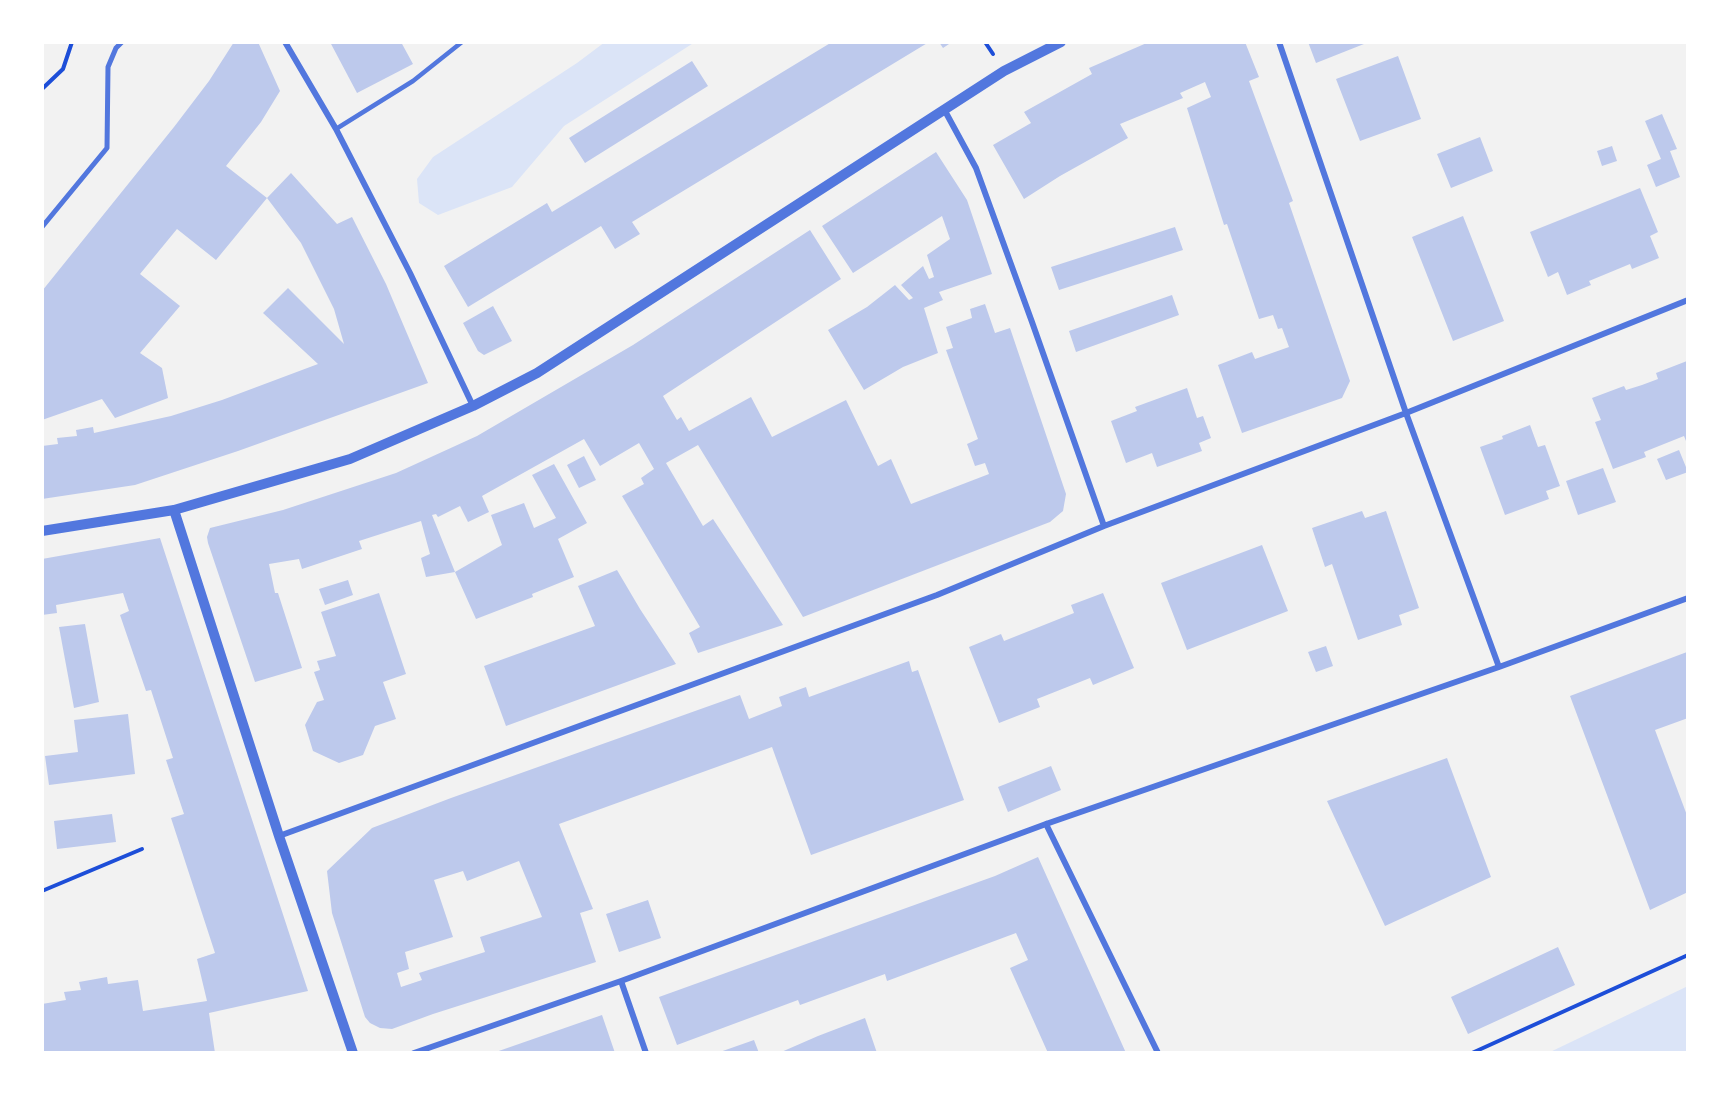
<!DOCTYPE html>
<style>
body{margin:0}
#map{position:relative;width:1730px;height:1095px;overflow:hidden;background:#f2f2f2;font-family:Ubuntu,sans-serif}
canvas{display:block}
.frame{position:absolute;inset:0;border:44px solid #fff;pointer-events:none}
</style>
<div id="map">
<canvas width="1730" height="1095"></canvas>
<div class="frame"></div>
</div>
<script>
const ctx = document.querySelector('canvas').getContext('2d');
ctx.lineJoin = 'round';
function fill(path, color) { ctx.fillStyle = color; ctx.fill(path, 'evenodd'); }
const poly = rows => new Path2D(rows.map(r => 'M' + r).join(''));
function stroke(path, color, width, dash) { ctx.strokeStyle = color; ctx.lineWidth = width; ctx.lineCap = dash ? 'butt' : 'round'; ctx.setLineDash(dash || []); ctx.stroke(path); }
fill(poly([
 [605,42,695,42,564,126,512,187,438,215,419,203,417,179,433,157,577,63],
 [1688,986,1688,1052,1548,1053]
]), '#dbe4f7');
fill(poly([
 [234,42,258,42,280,91,261,122,226,166,267,198,291,173,337,224,352,217,386,284,428,383,238,451,135,485,42,499,42,446,58,444,57,438,77,436,76,430,93,427,94,433,171,416,222,400,318,364,263,313,288,288,344,344,334,309,301,243,267,198,216,260,177,229,140,274,180,306,140,353,162,368,168,398,115,418,102,399,42,420,42,291,174,127,209,81],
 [330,42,401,42,413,64,357,93],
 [832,42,929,42,632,222,640,234,615,249,601,226,468,307,444,266,547,203,552,212],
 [939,42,952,42,943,48],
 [1149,42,1245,42,1259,77,1249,81,1293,201,1289,203,1350,381,1342,398,1242,433,1218,365,1252,352,1255,359,1289,347,1282,328,1278,329,1273,315,1259,319,1227,224,1224,225,1187,108,1211,97,1205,82,1180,93,1183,98,1120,124,1128,138,1060,176,1024,199,993,145,1031,123,1024,112,1092,74,1089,68],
 [1308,42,1369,42,1316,63],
 [1398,56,1421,119,1360,141,1336,79],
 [692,61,708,86,585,163,569,138],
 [1662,114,1677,149,1670,151,1680,177,1656,187,1647,165,1661,159,1645,121],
 [1480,137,1493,171,1451,188,1437,154],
 [1612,146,1617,161,1602,166,1597,151],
 [936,152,967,200,992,274,939,292,943,300,924,308,938,353,903,367,864,390,828,330,867,307,895,285,909,300,913,298,901,285,923,266,929,279,934,277,927,255,950,239,942,216,853,273,822,226],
 [1640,188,1658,232,1650,236,1659,258,1632,269,1630,264,1589,281,1591,285,1567,295,1558,272,1548,277,1530,232],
 [1463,216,1504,321,1453,341,1412,237],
 [1175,227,1183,250,1059,290,1051,267],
 [810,230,841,279,663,396,677,420,681,417,689,431,751,397,772,437,846,400,878,466,891,459,911,504,989,474,985,463,975,466,967,444,978,439,946,350,953,348,946,327,972,318,970,309,985,304,995,333,1010,328,1066,494,1063,511,1050,522,803,617,698,445,666,463,703,526,713,519,783,625,698,653,689,633,700,627,622,496,644,484,641,478,654,469,639,443,600,466,584,439,482,496,489,512,468,522,460,506,438,517,436,514,432,515,455,572,426,577,421,558,430,554,421,521,359,541,362,549,302,569,299,559,269,564,275,593,278,593,302,668,255,682,208,543,207,537,210,528,283,510,396,473,477,436,633,345],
 [1172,295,1179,315,1076,352,1069,331],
 [493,306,512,341,484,355,478,351,463,323],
 [1687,361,1688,440,1686,441,1684,436,1644,452,1646,457,1613,469,1595,422,1601,420,1592,398,1624,386,1626,390,1642,385,1658,379,1656,373],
 [1187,388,1197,418,1203,416,1211,438,1199,443,1202,451,1157,467,1152,453,1126,463,1111,421,1137,411,1135,407],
 [1530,425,1538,447,1545,445,1560,486,1546,491,1549,499,1505,515,1480,447,1503,439,1502,436],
 [1679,450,1688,472,1666,480,1657,459],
 [584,456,596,480,579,488,567,465],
 [554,464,587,523,558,539,574,577,532,594,533,597,476,619,455,572,502,545,491,515,524,503,534,528,556,518,532,475],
 [1603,468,1616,502,1578,515,1566,481],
 [1362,511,1365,518,1386,511,1419,608,1399,615,1402,625,1358,640,1332,564,1325,567,1312,528],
 [160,538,308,991,209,1013,215,1053,42,1053,42,1004,66,1000,64,992,81,990,79,982,107,977,108,984,138,980,143,1011,207,1001,197,959,215,953,171,818,184,814,166,760,173,758,151,690,146,691,120,615,129,611,123,593,56,605,57,613,42,615,42,559],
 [1262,545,1288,611,1187,650,1161,583],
 [617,570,640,609,676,664,506,726,484,666,595,626,578,586],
 [348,580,353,595,325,605,319,589],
 [379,593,406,674,383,682,396,719,375,726,363,755,339,763,313,751,305,725,317,702,324,700,314,672,320,670,317,661,336,656,321,612],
 [1103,593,1134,668,1093,685,1090,678,1037,699,1040,707,999,723,969,647,1001,634,1004,641,1074,613,1071,605],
 [85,624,99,702,74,708,59,627],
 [1326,646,1333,666,1316,672,1308,652],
 [1687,652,1688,718,1655,730,1688,818,1688,892,1650,910,1570,696],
 [909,661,912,672,918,670,964,800,811,855,772,747,559,824,593,909,580,913,596,962,433,1014,392,1029,380,1028,370,1023,365,1017,332,913,327,871,372,828,451,798,740,695,749,719,782,706,779,697,806,687,809,697],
 [519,861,542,917,480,937,485,952,419,973,422,980,401,987,397,973,409,969,405,952,453,937,434,880,463,871,467,881],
 [128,714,135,774,49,785,45,756,78,752,74,720],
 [1447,758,1491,877,1385,926,1327,801],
 [1051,766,1061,790,1008,812,998,787],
 [112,814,116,842,57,849,54,821],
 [1038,857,1126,1053,1048,1053,1010,968,1028,960,1016,933,887,981,885,974,800,1005,798,1000,677,1045,659,997,995,876],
 [648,900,661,938,619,952,606,914],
 [1558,947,1575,985,1468,1034,1451,997],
 [602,1015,615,1053,493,1053],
 [865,1018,877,1053,779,1053,818,1036],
 [754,1040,759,1053,717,1053]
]), '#bdc9ec');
stroke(poly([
 [985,42,993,54],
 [42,89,63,69,72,42],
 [42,891,142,849],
 [1472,1053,1688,955]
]), '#1d4ed8', 4);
stroke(poly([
 [336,129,413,81,462,42]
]), '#5277de', 4.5);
stroke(poly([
 [42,227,107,148,108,67,116,48,122,42]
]), '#5277de', 5);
stroke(poly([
 [285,42,336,129,410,273,473,406],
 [1279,42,1406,413,1499,667],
 [945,111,976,168,1032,322,1104,526],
 [1046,824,1158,1053],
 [279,836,937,595,1104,526,1406,413,1688,300],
 [621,981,646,1053],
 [414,1053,621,981,1046,824,1499,667,1688,598]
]), '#5277de', 6);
stroke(poly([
 [174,510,279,836,353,1053],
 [42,531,174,510,350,459,473,406,537,373,1004,71,1061,42]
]), '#5277de', 10);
</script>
